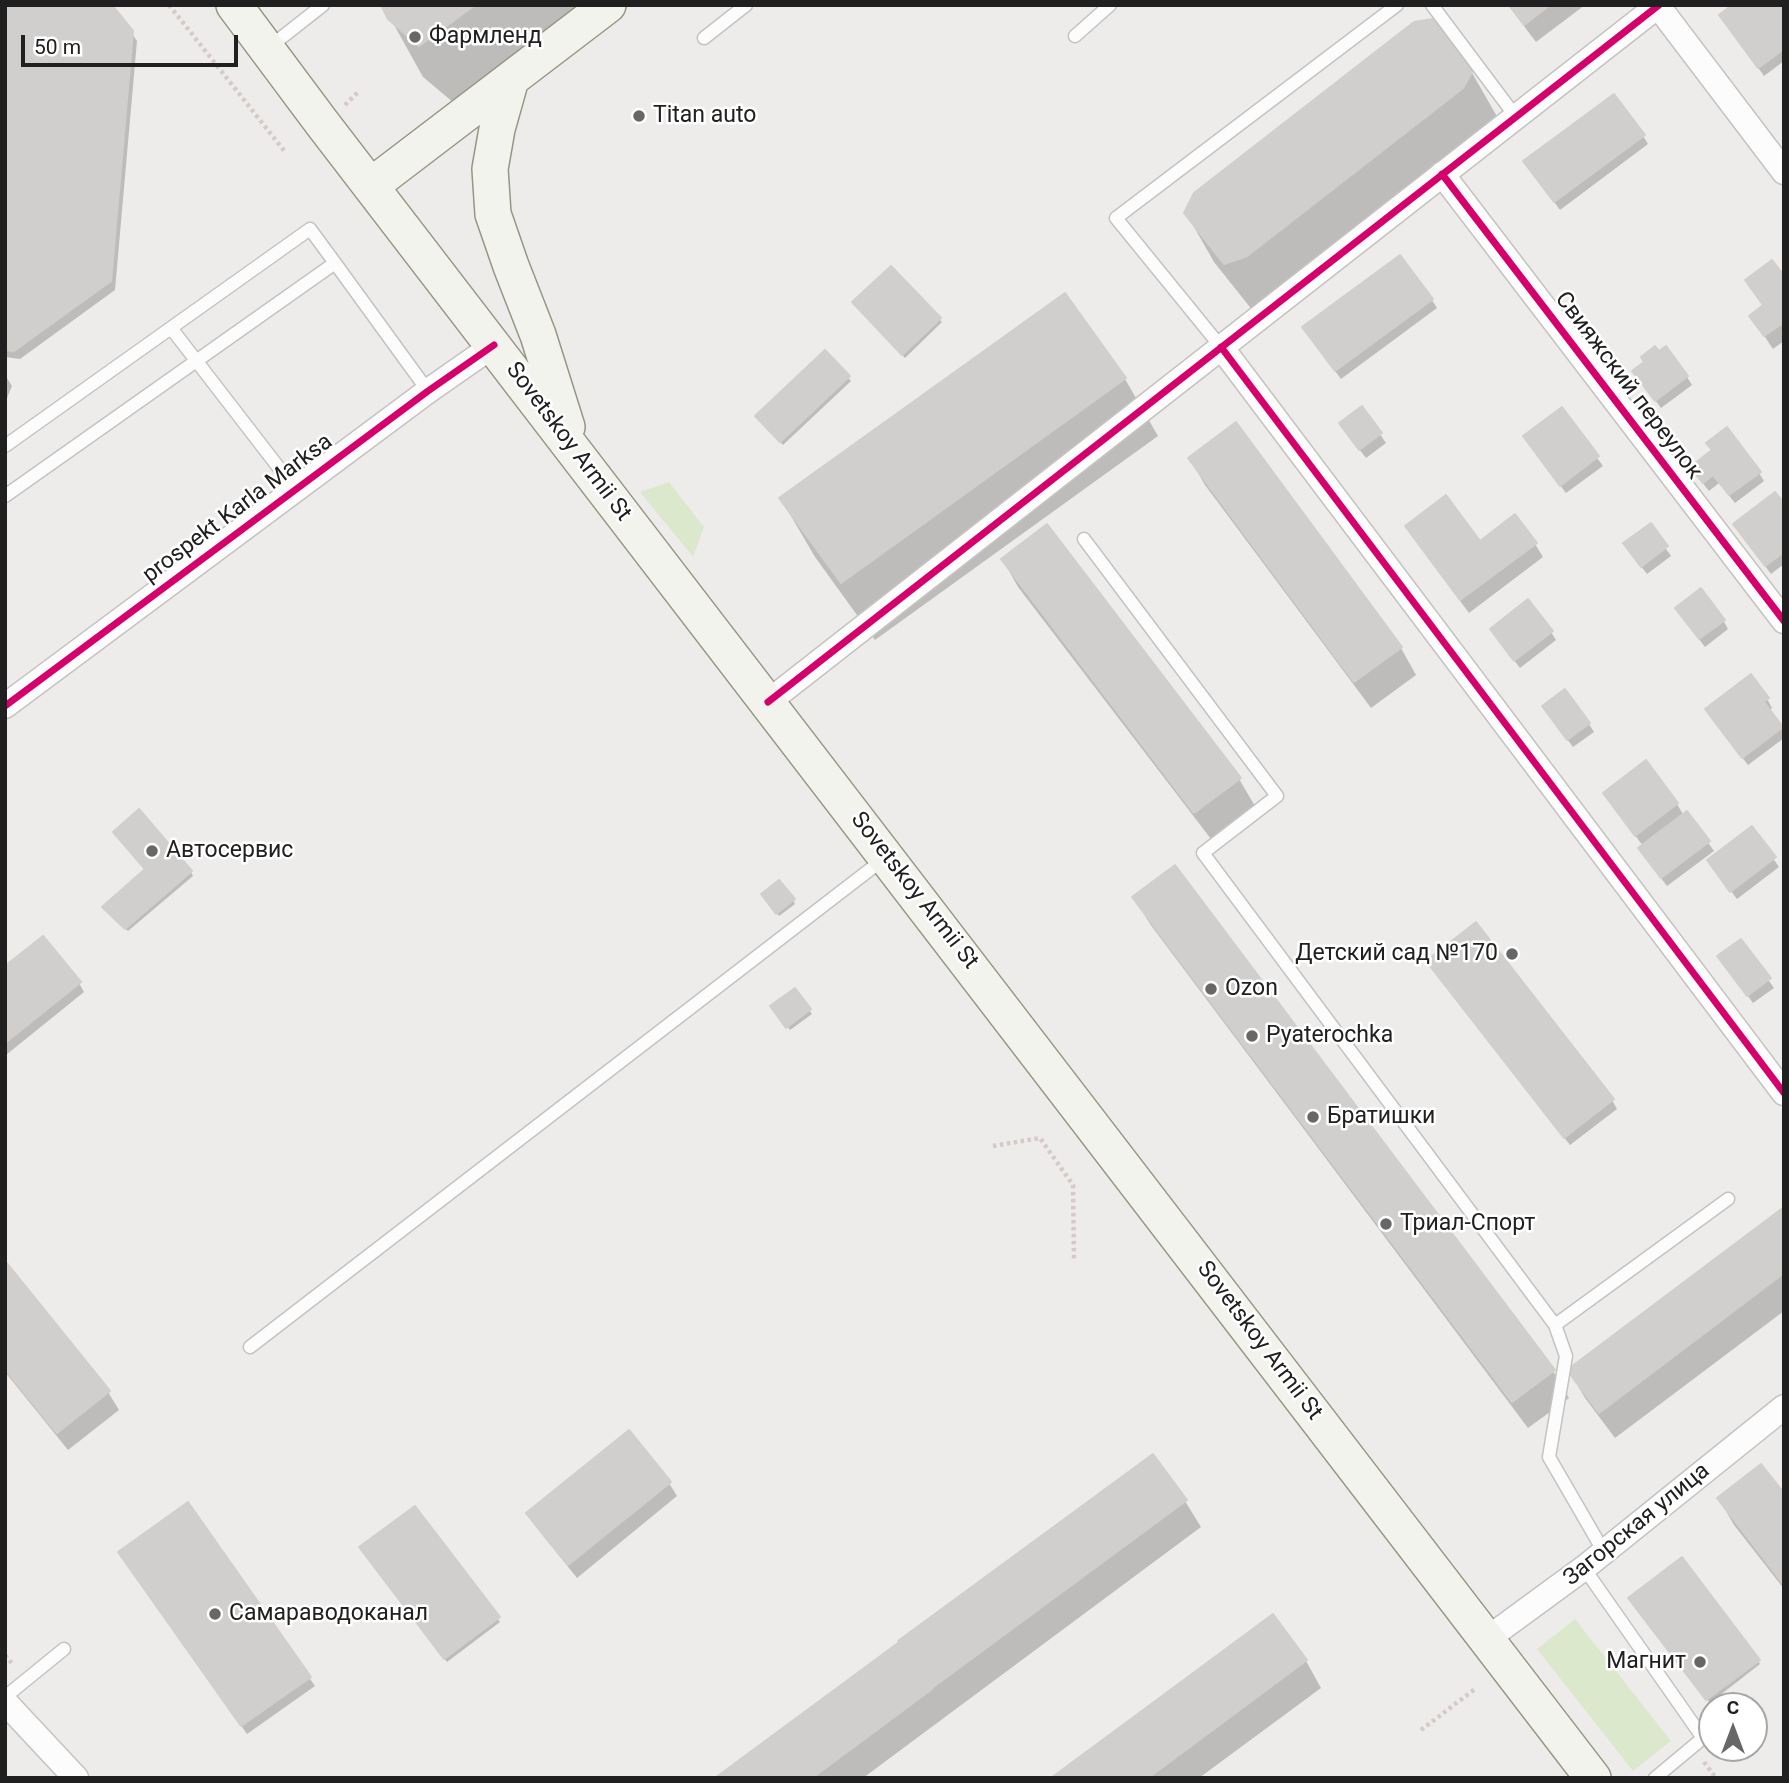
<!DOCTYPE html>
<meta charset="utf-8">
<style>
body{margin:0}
#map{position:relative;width:1789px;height:1783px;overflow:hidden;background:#eeecea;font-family:Roboto,sans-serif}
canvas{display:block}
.frame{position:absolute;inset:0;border:7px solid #202020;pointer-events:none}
.north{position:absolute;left:1698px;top:1692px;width:70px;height:70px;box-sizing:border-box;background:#fff;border:2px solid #a6a6a6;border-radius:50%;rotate:0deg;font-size:19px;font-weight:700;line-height:28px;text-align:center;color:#202020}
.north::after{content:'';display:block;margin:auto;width:24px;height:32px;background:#686767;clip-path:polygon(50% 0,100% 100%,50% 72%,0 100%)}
.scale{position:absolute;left:21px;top:35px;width:217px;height:32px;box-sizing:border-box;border:4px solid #202020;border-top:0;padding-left:9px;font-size:21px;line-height:24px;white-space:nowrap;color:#202020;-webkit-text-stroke:5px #fff;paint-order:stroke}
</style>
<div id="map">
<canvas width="1789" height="1783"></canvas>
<div class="frame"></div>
<div class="north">С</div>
<div class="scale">50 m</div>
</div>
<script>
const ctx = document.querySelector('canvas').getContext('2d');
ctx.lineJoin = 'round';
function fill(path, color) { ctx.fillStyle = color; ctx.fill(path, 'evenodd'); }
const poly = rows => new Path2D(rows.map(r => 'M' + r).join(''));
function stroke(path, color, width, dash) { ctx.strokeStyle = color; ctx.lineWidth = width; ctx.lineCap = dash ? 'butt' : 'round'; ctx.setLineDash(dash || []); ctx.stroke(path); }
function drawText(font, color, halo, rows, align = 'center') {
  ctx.font = font + ' Roboto,sans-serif'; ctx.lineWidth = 5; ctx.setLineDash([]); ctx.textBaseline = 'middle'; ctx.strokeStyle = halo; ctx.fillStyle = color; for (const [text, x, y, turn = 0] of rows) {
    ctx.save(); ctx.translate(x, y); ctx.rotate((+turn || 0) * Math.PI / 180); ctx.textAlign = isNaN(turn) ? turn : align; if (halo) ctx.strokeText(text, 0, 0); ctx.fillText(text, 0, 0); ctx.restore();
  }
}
fill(poly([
 [669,482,704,527,693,557,640,492],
 [1575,1619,1671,1741,1633,1771,1537,1649]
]), '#dce8cc');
fill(poly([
 [5,5,131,32,137,41,115,290,20,359,5,357],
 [383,5,586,5,454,103,423,77],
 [1508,5,1585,5,1536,42],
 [1784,5,1784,61,1764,76,1721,16],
 [1471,71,1499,120,1253,311,1214,262,1186,213],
 [1643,136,1648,144,1560,210,1531,170],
 [1784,274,1784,341,1773,349,1751,316,1764,306],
 [1432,300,1437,308,1341,379,1309,336],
 [856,306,939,319,942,322,905,358],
 [825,353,851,381,783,445,760,420],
 [5,375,12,386,5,403],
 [1687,377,1692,385,1661,408,1640,380],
 [1125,379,1158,436,875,640,815,557,781,499],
 [1362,408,1386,443,1366,458,1346,432],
 [1562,410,1603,466,1566,493,1530,445],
 [1236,425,1401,648,1416,675,1371,708,1205,485,1190,459],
 [1708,444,1759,473,1764,481,1735,503,1719,483,1709,491,1697,476,1713,452],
 [1784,506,1784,564,1771,574,1740,533],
 [1407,526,1479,543,1535,544,1543,557,1469,613,1415,540],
 [1650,526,1671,556,1647,574,1630,552],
 [1003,560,1239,779,1255,806,1211,839,1018,587],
 [1682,617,1723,620,1728,629,1705,647],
 [1551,632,1556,640,1520,668,1497,638],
 [1767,699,1772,708,1768,711,1784,733,1784,738,1748,765,1712,718],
 [1549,715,1589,724,1594,732,1573,747],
 [1646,763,1677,804,1684,816,1687,813,1714,851,1667,886,1645,857,1643,846,1610,802],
 [1752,828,1779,867,1737,899,1714,869],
 [147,870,191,872,193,876,128,931,106,911],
 [765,898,793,900,795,904,779,916],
 [1134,898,1553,1371,1569,1398,1528,1428,1150,924],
 [43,938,79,983,84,992,6,1055,5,968],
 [1741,941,1774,988,1753,1003,1725,965],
 [1434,970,1612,1100,1617,1109,1570,1145],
 [794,990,812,1014,790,1030,775,1010],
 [1784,1209,1784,1311,1615,1438,1585,1398,1569,1371],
 [5,1264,108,1392,119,1410,68,1450,5,1372],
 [669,1483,677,1496,577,1578,536,1527,528,1513],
 [1784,1496,1784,1589,1734,1525,1719,1499],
 [1185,1501,1201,1527,863,1778,718,1778,901,1643],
 [188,1505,315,1686,247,1734,125,1561],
 [414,1508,500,1622,447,1662,364,1551],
 [1632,1602,1758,1661,1760,1664,1710,1703],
 [1273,1616,1306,1661,1321,1688,1199,1778,1054,1778]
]), '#0003');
const building = poly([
 [5,5,112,5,133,31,111,281,14,351,5,350,5,5],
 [381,5,475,5,419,46,388,19,381,5],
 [1510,5,1550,5,1524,25,1510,5],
 [1732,5,1784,5,1784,49,1758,68,1719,15,1732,5],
 [1433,19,1473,70,1463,88,1247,256,1224,264,1184,213,1194,193,1414,22,1433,19],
 [1614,94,1645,135,1554,202,1523,161,1614,94],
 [1400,255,1433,299,1335,371,1302,327,1400,255],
 [1772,260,1782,273,1784,272,1784,324,1783,323,1764,336,1749,316,1763,305,1745,280,1772,260],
 [891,266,941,318,902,355,852,302,891,266],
 [1065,293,1126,378,841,583,779,498,1065,293],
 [1655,346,1659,351,1666,346,1688,376,1655,401,1632,371,1644,362,1641,357,1655,346],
 [825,350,850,376,780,442,755,416,825,350],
 [1362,406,1382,433,1359,450,1339,423,1362,406],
 [1562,407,1599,456,1560,486,1523,436,1562,407],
 [1236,422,1402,647,1354,682,1188,458,1236,422],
 [1727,427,1761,472,1729,495,1713,475,1703,483,1690,467,1712,450,1706,443,1727,427],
 [1775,492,1784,503,1784,552,1765,566,1733,524,1775,492],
 [1446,495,1480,541,1515,514,1537,543,1460,600,1405,526,1446,495],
 [1651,523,1668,546,1641,567,1623,543,1651,523],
 [1047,524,1241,778,1194,813,1001,559,1047,524],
 [1701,588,1725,620,1699,639,1675,608,1701,588],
 [1528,599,1553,631,1514,661,1490,629,1528,599],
 [1751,674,1769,698,1764,702,1783,727,1742,758,1705,709,1751,674],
 [1565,689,1590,723,1567,740,1542,706,1565,689],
 [1646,760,1678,803,1635,836,1603,793,1646,760],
 [139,809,192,871,125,929,102,907,145,869,113,832,139,809],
 [1687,811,1710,841,1661,878,1638,848,1687,811],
 [1752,826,1776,857,1730,892,1707,860,1752,826],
 [1175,865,1360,1111,1317,1143,1132,897,1175,865],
 [779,880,795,899,776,914,761,894,779,880],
 [1476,922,1614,1099,1564,1138,1426,961,1476,922],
 [43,936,81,982,5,1043,5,966,43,936],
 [1741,939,1771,978,1747,996,1717,956,1741,939],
 [795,988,811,1009,786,1028,770,1006,795,988],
 [1360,1111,1555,1370,1512,1402,1317,1143,1360,1111],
 [1784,1207,1784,1273,1599,1413,1567,1370,1784,1207],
 [5,1261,110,1391,57,1433,5,1369,5,1261],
 [629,1430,671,1482,568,1565,526,1513,629,1430],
 [1153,1454,1187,1500,932,1688,898,1641,1153,1454],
 [1761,1464,1784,1493,1784,1585,1717,1498,1761,1464],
 [188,1502,311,1677,241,1726,118,1552,188,1502],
 [415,1506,500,1617,444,1659,359,1547,415,1506],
 [1682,1557,1760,1660,1706,1700,1628,1598,1682,1557],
 [1273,1614,1307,1660,1148,1778,1051,1778,1273,1614],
 [898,1643,932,1689,812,1778,715,1778,898,1643]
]);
fill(building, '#d1cfcd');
stroke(building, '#d1cecb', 2);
const lane = poly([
 [1432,5,1516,117],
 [1075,36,1110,5],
 [704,38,746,5],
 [267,49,323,5],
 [335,263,428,391],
 [171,328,296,490],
 [1221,347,1116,218,1397,5],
 [5,446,310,229,335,263,5,496],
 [1084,539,1277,796,1203,853,1555,1325],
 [250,1347,885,858],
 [1604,1552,1549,1457,1566,1356,1555,1325,1728,1199],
 [1584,1568,1703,1738,1655,1778],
 [5,1697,64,1649]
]);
const street = poly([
 [1658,6,1784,172],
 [1442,174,1784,621],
 [1221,347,1784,1093],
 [768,702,1659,5],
 [5,706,428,391,494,345],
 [1487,1639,1584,1568,1784,1407],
 [5,1702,76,1778]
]);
const secondary = poly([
 [234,5,322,123,1593,1778],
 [511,79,497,129,490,169,493,214,511,266,538,335,567,427],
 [372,185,608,5]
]);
stroke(lane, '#c4c3c2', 15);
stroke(street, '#c4c3c2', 27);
stroke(secondary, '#969683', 38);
stroke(poly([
 [169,5,286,153],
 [345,105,359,91],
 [993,1146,1040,1138,1073,1185,1074,1259],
 [5,1655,13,1665],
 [1421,1730,1475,1689],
 [1704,1762,1716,1778]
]), '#d6cac9', 4.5, [3.5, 3.5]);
stroke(lane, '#fcfcfc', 12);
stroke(street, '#fcfcfc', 24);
stroke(secondary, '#f3f3ed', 35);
stroke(poly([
 [1442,174,1784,621],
 [1221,347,1784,1093],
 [768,702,1659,5],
 [5,706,428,391,494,345]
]), '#d6006c', 7);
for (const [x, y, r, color] of [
 [415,37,7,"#686767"],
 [639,116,7,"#686767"],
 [152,851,7,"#686767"],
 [1512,954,7,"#686767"],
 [1211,989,7,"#686767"],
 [1252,1036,7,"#686767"],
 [1313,1117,7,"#686767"],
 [1386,1224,7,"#686767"],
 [215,1614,7,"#686767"],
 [1700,1662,7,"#686767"]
]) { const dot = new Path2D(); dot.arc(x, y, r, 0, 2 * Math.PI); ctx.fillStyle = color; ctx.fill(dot); stroke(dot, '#fff', 2.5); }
drawText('23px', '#202020', '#fff', [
 ["Фармленд",429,37],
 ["Titan auto",653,116],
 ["Автосервис",166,851],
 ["Детский сад №170",1498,954,"right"],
 ["Ozon",1225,989],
 ["Pyaterochka",1266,1036],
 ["Братишки",1327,1117],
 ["Триал-Спорт",1400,1224],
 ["Самараводоканал",229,1614],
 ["Магнит",1686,1662,"right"]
], 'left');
drawText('23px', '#202020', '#fff', [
 ["Свияжский переулок",1628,386,53],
 ["Sovetskoy Armii St",568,442,53],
 ["prospekt Karla Marksa",238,509,-37],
 ["Sovetskoy Armii St",914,891,52],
 ["Sovetskoy Armii St",1259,1341,53],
 ["Загорская улица",1637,1525,-39]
]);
</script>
